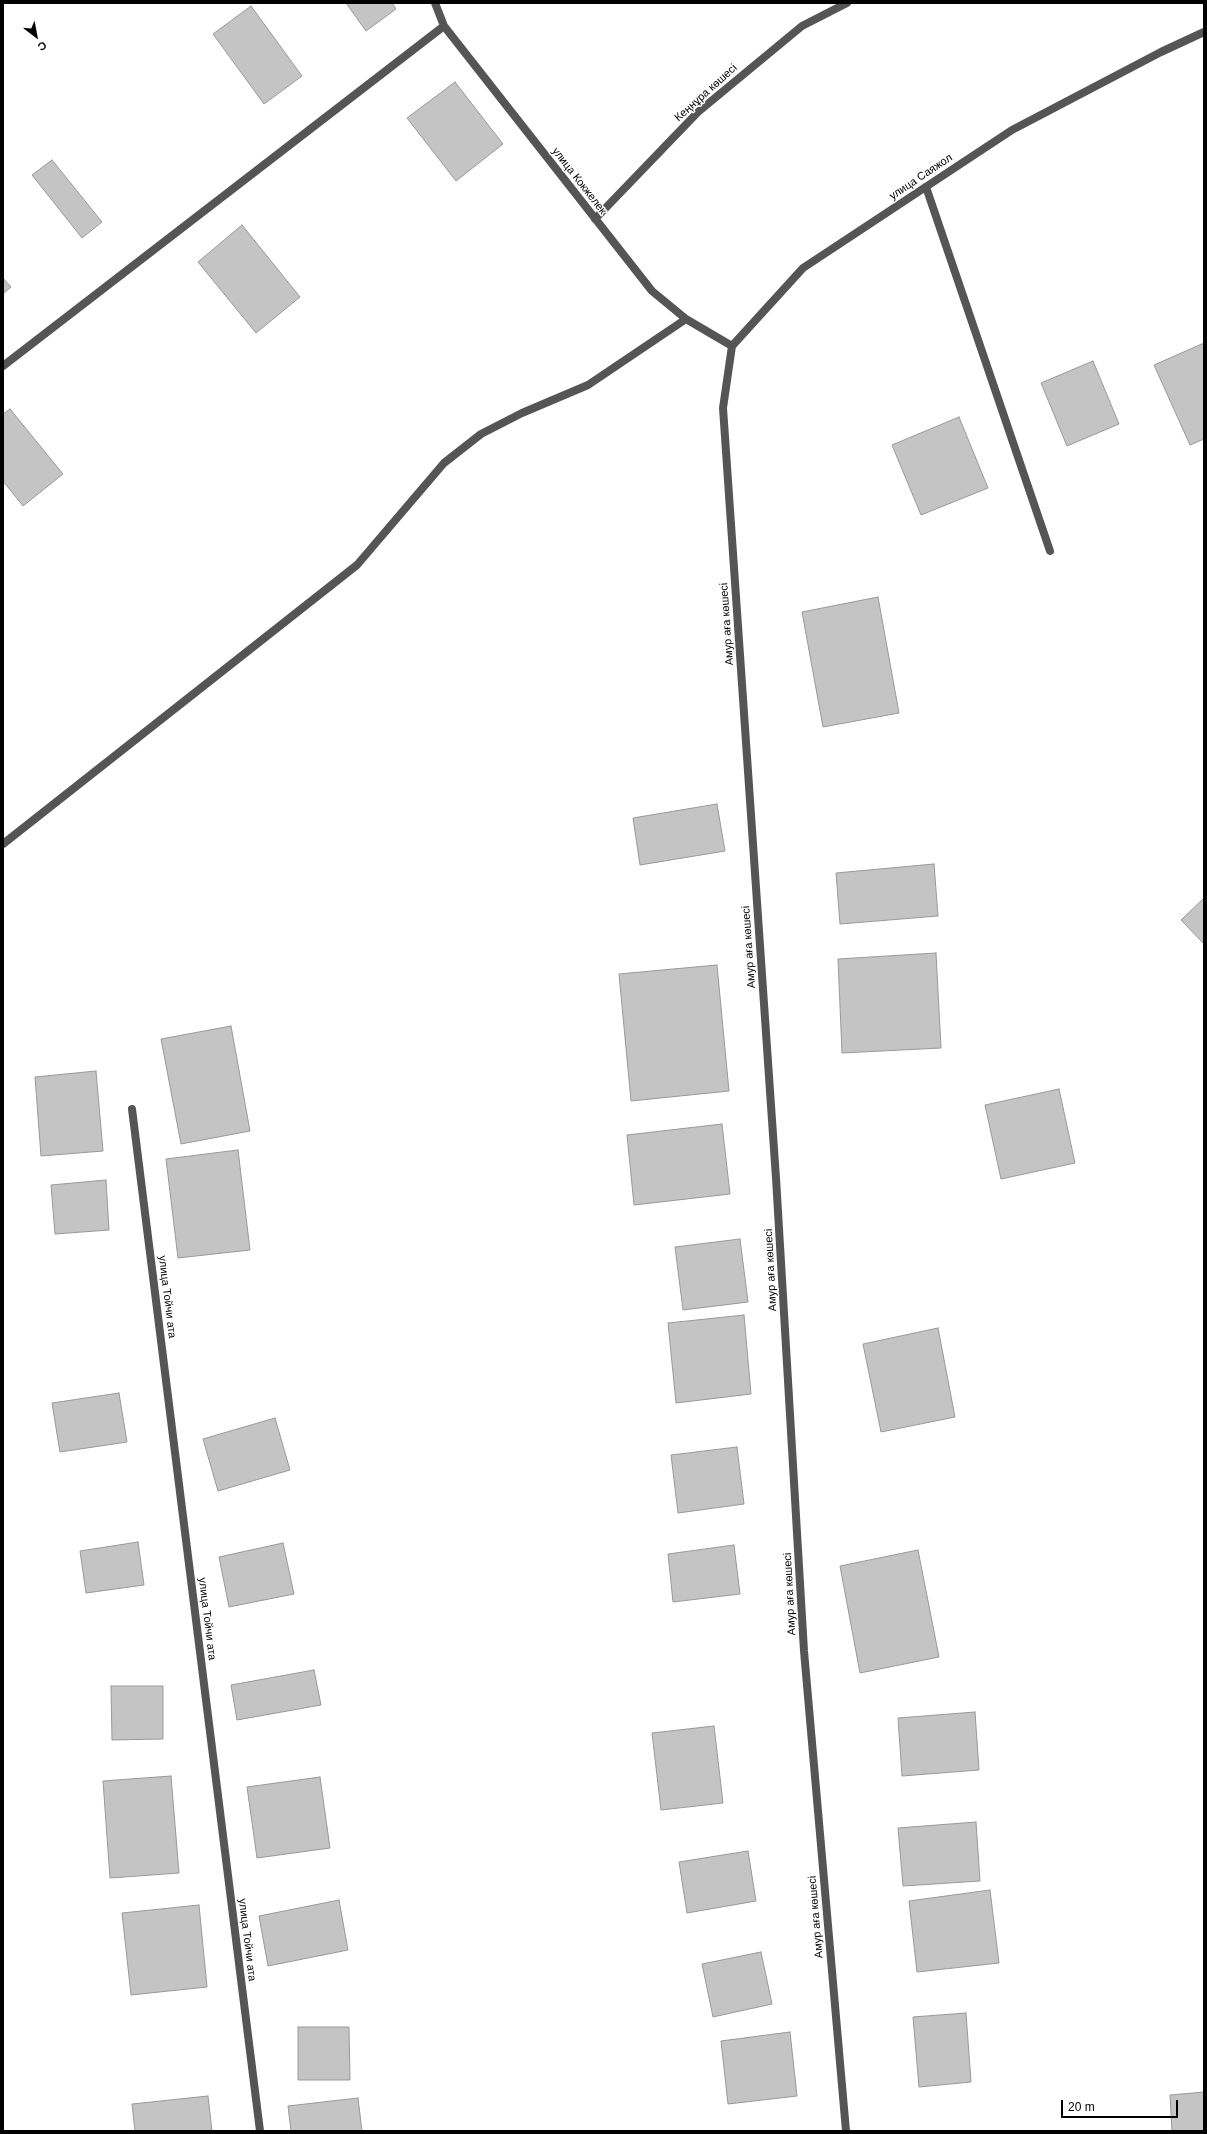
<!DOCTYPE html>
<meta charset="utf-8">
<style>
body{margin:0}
#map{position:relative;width:1207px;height:2134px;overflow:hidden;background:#fff;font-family:Helvetica,sans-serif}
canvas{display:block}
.frame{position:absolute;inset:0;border:4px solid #000;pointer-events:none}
.north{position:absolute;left:16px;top:16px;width:40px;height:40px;-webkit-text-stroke:3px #fff;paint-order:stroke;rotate:148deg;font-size:11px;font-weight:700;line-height:16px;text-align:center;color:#000}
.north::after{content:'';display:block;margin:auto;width:14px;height:18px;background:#000;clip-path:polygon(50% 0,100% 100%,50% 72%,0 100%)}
.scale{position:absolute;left:1061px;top:2100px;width:117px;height:18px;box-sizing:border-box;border:2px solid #000;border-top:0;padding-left:5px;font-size:12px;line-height:14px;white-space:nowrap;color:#000;-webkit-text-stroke:3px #fff;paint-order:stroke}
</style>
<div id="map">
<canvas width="1207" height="2134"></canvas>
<div class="frame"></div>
<div class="north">С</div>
<div class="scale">20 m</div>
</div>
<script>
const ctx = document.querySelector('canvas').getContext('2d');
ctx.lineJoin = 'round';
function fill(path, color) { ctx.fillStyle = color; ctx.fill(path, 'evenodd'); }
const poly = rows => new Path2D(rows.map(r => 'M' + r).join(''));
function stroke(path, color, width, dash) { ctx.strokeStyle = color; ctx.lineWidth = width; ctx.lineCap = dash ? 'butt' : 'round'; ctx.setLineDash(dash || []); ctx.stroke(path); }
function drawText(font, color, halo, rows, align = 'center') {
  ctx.font = font + ' Helvetica,sans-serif'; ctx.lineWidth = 3; ctx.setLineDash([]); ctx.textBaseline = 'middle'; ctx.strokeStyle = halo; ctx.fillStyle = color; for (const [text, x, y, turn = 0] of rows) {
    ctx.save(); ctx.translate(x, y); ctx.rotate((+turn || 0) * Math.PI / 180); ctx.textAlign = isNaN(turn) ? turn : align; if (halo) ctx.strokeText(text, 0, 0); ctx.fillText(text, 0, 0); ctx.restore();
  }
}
const building = poly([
 [346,3,392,3,396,9,366,31,346,3],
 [251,6,302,76,264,104,213,34,251,6],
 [455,82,503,144,456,181,407,118,455,82],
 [52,160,102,222,82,238,32,175,52,160],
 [242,225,300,297,256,333,198,262,242,225],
 [3,278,11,287,3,294,3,278],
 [1204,343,1204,439,1190,445,1154,365,1204,343],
 [1093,361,1119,424,1067,446,1041,383,1093,361],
 [10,409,63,474,23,506,3,481,3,414,10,409],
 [959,417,988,488,921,515,892,445,959,417],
 [878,597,899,713,823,727,802,612,878,597],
 [717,804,725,851,640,865,633,818,717,804],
 [934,864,938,916,840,924,836,873,934,864],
 [1204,898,1204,944,1181,920,1204,898],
 [936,953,941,1048,842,1053,838,959,936,953],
 [717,965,729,1091,631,1101,619,974,717,965],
 [231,1026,250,1131,181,1144,161,1039,231,1026],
 [96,1071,103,1151,41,1156,35,1077,96,1071],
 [1059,1089,1075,1163,1001,1179,985,1105,1059,1089],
 [722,1124,730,1194,634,1205,627,1135,722,1124],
 [238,1150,250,1250,178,1258,166,1159,238,1150],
 [106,1180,109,1230,55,1234,51,1185,106,1180],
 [740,1239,748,1302,683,1310,675,1247,740,1239],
 [744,1315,751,1394,676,1403,668,1323,744,1315],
 [938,1328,955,1417,881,1432,863,1344,938,1328],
 [119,1393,127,1442,60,1452,52,1403,119,1393],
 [275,1418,290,1470,218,1491,203,1439,275,1418],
 [737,1447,744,1504,678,1513,671,1455,737,1447],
 [138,1542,144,1585,86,1593,80,1551,138,1542],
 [283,1543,294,1594,229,1607,219,1557,283,1543],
 [734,1545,740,1594,673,1602,668,1554,734,1545],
 [918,1550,939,1657,860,1673,840,1566,918,1550],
 [314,1670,321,1705,237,1720,231,1685,314,1670],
 [111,1686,163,1686,163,1739,112,1740,111,1686],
 [975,1712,979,1770,902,1776,898,1718,975,1712],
 [714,1726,723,1803,661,1810,652,1733,714,1726],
 [171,1776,179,1873,110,1878,103,1781,171,1776],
 [320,1777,330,1848,257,1858,247,1787,320,1777],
 [976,1822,980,1881,903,1886,898,1828,976,1822],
 [748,1851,756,1901,687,1913,679,1862,748,1851],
 [990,1890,999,1963,917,1972,909,1901,990,1890],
 [339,1900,348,1950,268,1966,259,1916,339,1900],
 [199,1905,207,1987,131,1995,122,1913,199,1905],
 [761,1952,772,2004,713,2017,702,1964,761,1952],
 [966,2013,971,2082,919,2087,913,2017,966,2013],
 [298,2027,349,2027,350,2080,298,2080,298,2027],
 [790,2032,797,2096,728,2104,721,2041,790,2032],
 [1204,2092,1204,2131,1172,2131,1170,2095,1204,2092],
 [208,2096,212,2131,135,2131,132,2104,208,2096],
 [358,2098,362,2131,291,2131,288,2106,358,2098]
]);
fill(building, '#c4c4c4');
stroke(building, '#999', 1);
stroke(poly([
 [926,187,1050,551]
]), '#555', 8);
stroke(poly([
 [435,3,444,26,652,291,686,319,732,346],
 [595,219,698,112,802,26,847,3],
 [3,366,444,26],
 [3,844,357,565,444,463,481,434,522,413,588,385,686,319],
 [132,1109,260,2131],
 [846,2131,804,1651,776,1178,723,408,732,346,803,268,1012,130,1161,52,1204,32]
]), '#555', 8);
drawText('11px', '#000', '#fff', [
 ["Кеңнұра көшесі",706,93,-42],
 ["улица Саяжол",921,177,-34],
 ["улица Кокжелек",579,181,52],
 ["Амур аға көшесі",727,624,-94],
 ["Амур аға көшесі",749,947,-94],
 ["Амур аға көшесі",771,1270,-93],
 ["улица Тойчи ата",167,1297,83],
 ["Амур аға көшесі",790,1594,-93],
 ["улица Тойчи ата",207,1619,83],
 ["Амур аға көшесі",816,1917,-95],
 ["улица Тойчи ата",247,1940,83]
]);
</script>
